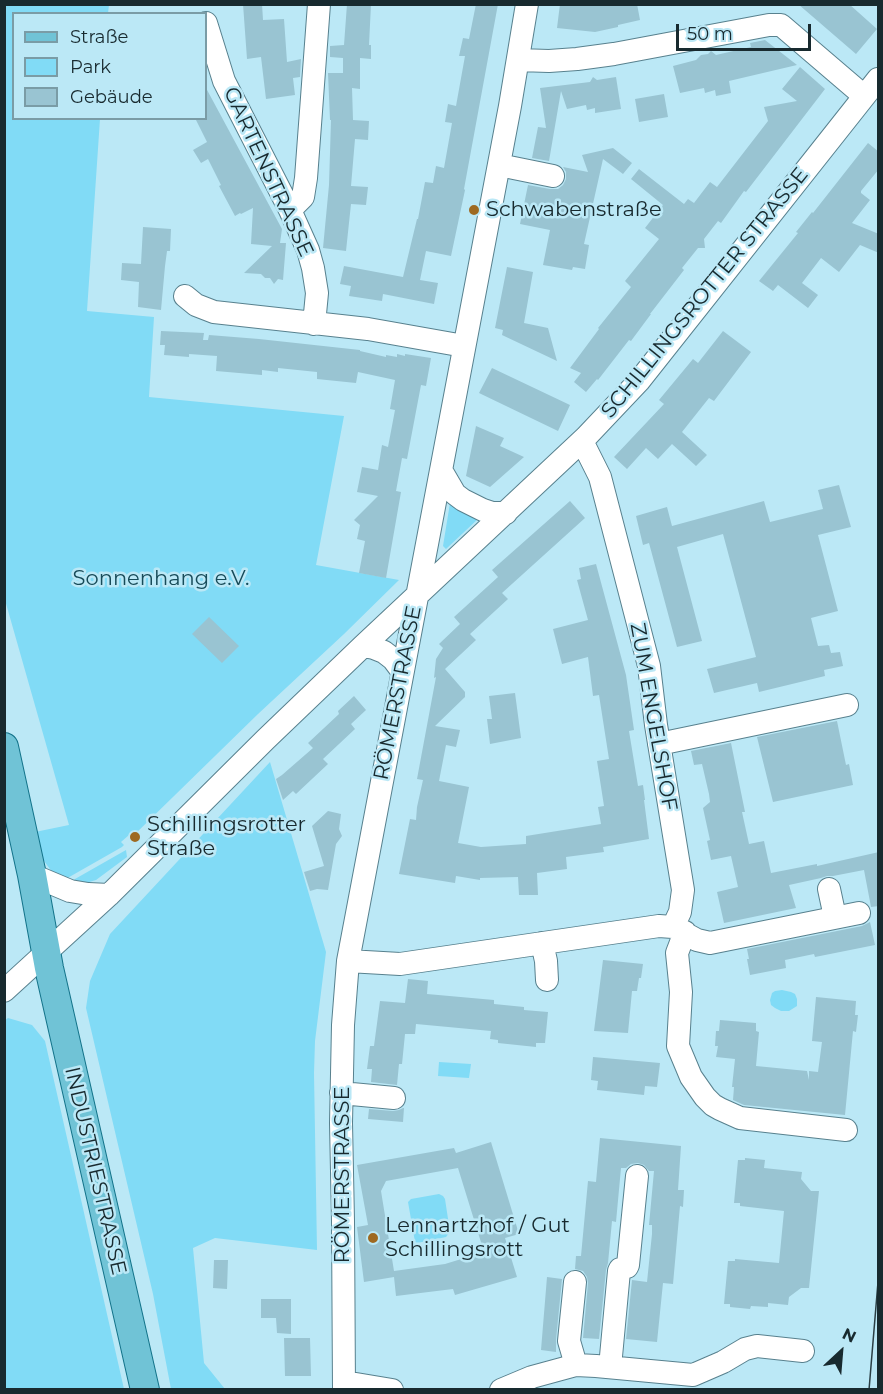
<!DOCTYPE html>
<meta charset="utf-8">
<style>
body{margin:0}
#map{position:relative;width:883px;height:1394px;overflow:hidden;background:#bbe8f6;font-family:Montserrat,sans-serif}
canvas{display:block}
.frame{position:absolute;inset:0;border:6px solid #182a2f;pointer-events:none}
.legend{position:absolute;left:12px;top:12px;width:195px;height:108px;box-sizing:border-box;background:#bbe8f6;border:2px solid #7a9ca6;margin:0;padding:8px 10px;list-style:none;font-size:18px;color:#182a2f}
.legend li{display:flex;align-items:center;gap:12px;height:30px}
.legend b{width:30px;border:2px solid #7a9ca6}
.north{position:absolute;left:811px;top:1322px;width:60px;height:60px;-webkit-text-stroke:4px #bbe8f6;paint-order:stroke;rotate:26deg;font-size:16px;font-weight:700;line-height:24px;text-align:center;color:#182a2f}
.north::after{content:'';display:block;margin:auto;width:21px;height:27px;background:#182a2f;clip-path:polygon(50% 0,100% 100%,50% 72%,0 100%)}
.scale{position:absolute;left:676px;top:24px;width:135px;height:27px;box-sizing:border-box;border:3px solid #182a2f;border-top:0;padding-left:8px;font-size:18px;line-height:21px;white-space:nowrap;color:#182a2f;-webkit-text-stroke:4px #bbe8f6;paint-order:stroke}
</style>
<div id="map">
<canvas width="883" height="1394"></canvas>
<div class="frame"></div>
<ul class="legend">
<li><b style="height:8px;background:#70c3d6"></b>Straße</li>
<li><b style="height:16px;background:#81dbf6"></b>Park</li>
<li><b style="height:16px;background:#99c4d2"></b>Gebäude</li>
</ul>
<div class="north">N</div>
<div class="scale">50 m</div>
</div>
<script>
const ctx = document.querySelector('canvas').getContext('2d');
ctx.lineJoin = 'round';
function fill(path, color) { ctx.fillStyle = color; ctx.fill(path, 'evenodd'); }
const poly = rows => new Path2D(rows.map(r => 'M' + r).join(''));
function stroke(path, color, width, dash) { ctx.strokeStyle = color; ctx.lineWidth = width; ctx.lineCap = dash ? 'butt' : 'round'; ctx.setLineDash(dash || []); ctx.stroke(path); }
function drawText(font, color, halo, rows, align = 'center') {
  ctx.font = font + ' Montserrat,sans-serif'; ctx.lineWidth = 5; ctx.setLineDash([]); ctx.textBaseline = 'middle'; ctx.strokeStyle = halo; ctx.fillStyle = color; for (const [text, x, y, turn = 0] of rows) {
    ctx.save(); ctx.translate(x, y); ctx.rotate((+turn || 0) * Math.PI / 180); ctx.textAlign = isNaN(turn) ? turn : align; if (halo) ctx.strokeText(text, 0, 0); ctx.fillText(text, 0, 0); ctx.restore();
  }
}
fill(poly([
 [4,5,109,5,108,13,14,14,14,118,100,119,87,311,154,317,149,397,344,416,316,565,399,580,344,634,258,714,132,837,129,835,121,842,124,845,122,847,64,880,52,872,42,858,35,832,69,825,5,600],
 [450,503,479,518,446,549,443,546],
 [270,762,326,952,315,1041,314,1073,317,1250,215,1238,193,1248,204,1363,225,1389,171,1389,153,1294,86,1008,90,981,110,934],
 [126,850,127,857,96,880,86,883,74,883,75,879],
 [782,990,791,992,795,994,797,999,797,1006,789,1011,781,1011,775,1008,771,1005,770,1000,772,993,775,991],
 [8,1018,32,1025,45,1041,124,1389,5,1389,4,1021],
 [439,1062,471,1064,469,1078,438,1076],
 [439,1194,443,1196,445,1199,450,1232,446,1237,417,1243,415,1242,408,1202,411,1199]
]), '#81dbf6');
fill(poly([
 [243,4,262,4,263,20,284,19,287,62,301,59,300,77,293,78,295,95,266,99,261,57,247,59],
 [347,4,371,4,369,45,371,45,371,59,360,58,360,89,352,88,353,120,369,121,368,140,355,139,351,186,368,187,366,205,351,204,346,251,323,248,329,185,331,120,330,120,328,73,343,73,343,58,330,57,330,46,344,45],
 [476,4,498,4,464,189,465,190,451,256,426,251,420,280,438,283,434,304,383,294,382,301,349,296,351,286,340,284,344,266,403,277,417,219,418,219,425,182,433,183,436,166,444,168,452,123,445,122,448,104,456,106,465,56,459,56,463,38,469,39],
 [560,4,637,4,640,20,618,25,618,27,595,32,557,28],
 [798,4,849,4,877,29,856,54],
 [765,40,797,65,729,81,731,93,716,96,715,90,705,93,704,88,680,93,673,66,696,60,701,55,708,54,711,51,716,55,751,47,750,43],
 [800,67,825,89,746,192,744,191,721,223,718,221,704,239,705,248,698,248,682,268,684,270,650,314,651,314,631,341,629,340,598,380,597,379,586,392,574,382,581,373,570,368,599,329,598,328,631,287,625,281,659,239,645,228,663,205,631,179,639,169,684,204,688,199,694,203,710,182,717,187,768,121,764,107,797,101,782,89],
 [593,77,597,80,616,77,621,109,595,113,595,108,587,110,586,105,567,109,561,91,549,161,532,158,538,127,546,128,540,88,590,82],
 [206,88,282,229,280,243,286,243,283,280,278,279,274,284,270,278,265,278,261,274,244,273,272,246,251,244,253,208,241,214,240,213,235,216,219,186,221,185,208,159,201,163,193,150,207,142,195,118,206,118],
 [664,94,668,117,639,122,635,99],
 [868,143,879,152,879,169,861,191,861,193,870,200,852,223,879,234,879,253,860,245,839,272,821,258,802,283,818,295,808,308,778,285,773,291,759,281,798,233,796,232,812,212,813,213],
 [613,148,632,163,623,174,603,159,584,244,589,245,585,269,573,267,572,270,543,265,550,230,520,224,528,185,550,189,558,189,563,185,566,179,566,172,563,167,588,172,582,155],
 [143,227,171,229,170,251,167,251,165,266,161,310,138,307,139,282,121,280,122,263,141,264],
 [507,267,533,272,524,323,548,328,557,361,502,335,503,330,495,328],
 [161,331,204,333,203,340,208,340,209,335,259,339,360,350,360,351,386,357,386,355,397,357,397,354,405,356,405,354,431,358,426,386,421,385,407,459,402,458,396,491,401,492,386,578,359,573,365,541,357,539,360,525,354,520,378,496,357,492,362,467,378,470,382,445,388,447,395,410,390,409,395,380,358,372,356,383,317,379,317,372,278,368,278,372,262,370,262,375,216,371,217,356,189,354,189,357,164,355,165,345,160,345],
 [723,331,751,352,714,401,709,398,682,432,707,455,696,466,672,444,658,459,646,448,627,469,614,457,664,404,659,400,693,359,698,363],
 [492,368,570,405,558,431,479,393],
 [476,426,504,438,500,446,524,457,490,487,466,476],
 [839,485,851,527,818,535,838,611,811,618,818,646,829,645,831,653,840,652,843,666,824,670,825,676,759,692,757,683,714,693,707,669,756,657,723,534,677,547,702,641,677,647,649,543,643,545,636,516,667,507,672,526,764,501,770,522,823,509,818,490],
 [570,501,585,518,502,593,508,599,470,634,476,640,445,669,465,692,465,697,435,726,460,730,456,747,446,745,439,781,469,787,458,843,481,847,526,844,526,836,601,824,598,807,604,806,597,761,609,759,599,695,593,696,588,657,562,664,553,629,588,620,577,580,581,579,579,568,596,564,626,675,634,730,629,731,638,786,643,785,645,800,644,800,649,839,603,847,604,852,566,857,567,869,537,873,538,895,519,895,518,877,480,878,480,880,456,876,455,883,399,874,410,819,416,820,417,807,423,780,417,779,436,677,434,678,436,659,443,648,439,644,460,624,454,617,498,577,492,570],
 [209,617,239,646,222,663,192,634],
 [515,693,521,738,490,744,487,719,492,719,489,696],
 [354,696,366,710,351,724,355,729,323,759,328,764,296,794,293,791,283,800,276,779,282,775,313,748,308,743,339,714,338,711],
 [837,721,846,765,849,764,853,785,773,802,757,737],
 [731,743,745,812,742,812,749,844,764,841,771,873,817,864,817,866,879,852,879,906,871,907,864,870,833,876,827,876,821,878,789,885,796,908,724,923,717,892,738,887,731,856,711,860,707,841,710,840,703,808,710,802,709,794,702,764,694,765,691,751],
 [328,811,341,814,339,829,342,836,336,844,328,890,317,889,310,891,304,872,324,866,312,826],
 [870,922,875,945,815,957,814,954,785,960,786,968,750,975,747,959,749,959,747,949,862,926],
 [603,960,643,964,641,978,639,978,637,991,632,991,628,1033,594,1031],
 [408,979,428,981,427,994,494,1000,494,1004,524,1007,524,1010,548,1012,545,1043,536,1043,536,1047,498,1043,498,1040,490,1039,491,1031,416,1024,415,1034,405,1034,402,1064,399,1064,397,1085,371,1082,372,1069,367,1069,370,1046,374,1046,380,1001,405,1003],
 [816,997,856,1001,855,1015,858,1015,856,1032,853,1031,845,1115,744,1105,733,1100,734,1087,732,1087,735,1059,716,1057,718,1046,715,1046,716,1031,719,1031,720,1020,756,1023,756,1031,759,1032,756,1066,807,1071,809,1080,809,1071,818,1072,822,1042,812,1041],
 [593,1057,660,1063,657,1087,645,1086,644,1095,597,1090,598,1081,591,1080],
 [403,1108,404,1108,403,1122,368,1119,369,1109,393,1111,399,1110],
 [600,1138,681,1146,678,1190,684,1190,683,1207,680,1206,673,1284,663,1283,657,1342,626,1339,632,1280,647,1282,652,1234,652,1225,649,1225,654,1171,649,1171,644,1165,638,1163,631,1164,626,1168,621,1168,616,1222,612,1221,608,1263,606,1270,599,1339,583,1338,588,1283,587,1277,583,1271,575,1269,576,1256,581,1256,588,1181,596,1182],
 [491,1142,519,1234,505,1238,517,1277,455,1295,453,1289,396,1296,394,1277,364,1282,357,1227,368,1225,357,1165,454,1148,456,1153],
 [458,1168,484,1252,445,1264,394,1271,381,1191,386,1181],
 [745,1158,765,1160,764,1168,802,1172,801,1179,811,1191,819,1191,809,1288,801,1288,789,1297,788,1305,768,1303,768,1307,751,1306,750,1309,730,1307,730,1304,724,1304,728,1261,735,1261,735,1259,779,1263,784,1211,740,1206,740,1203,734,1203,738,1160,745,1160],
 [214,1260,228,1260,227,1289,213,1288],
 [547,1277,562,1279,556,1340,556,1352,541,1350],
 [261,1299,291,1299,291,1334,277,1333,276,1318,261,1318],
 [284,1338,310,1338,311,1376,285,1376]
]), '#99c4d2');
const minor = poly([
 [206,23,224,81,290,210,308,250,313,268,317,293,314,324],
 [518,60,549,61,577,59,614,54,769,25,781,25,864,96],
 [499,165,553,176],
 [290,210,303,197,306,178,319,4],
 [185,296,196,305,214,312,368,329,464,346],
 [582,441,600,477,649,666,656,725,683,890,680,912,673,927],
 [441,470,455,494,463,500,483,510,492,513,506,513],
 [363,646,374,648,384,652,393,659,402,671],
 [659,744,847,705],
 [32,875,70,891,88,894,109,895],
 [829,889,835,917],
 [685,932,677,953,681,992,678,1046,691,1077,705,1097,713,1105,720,1109,740,1118,846,1130],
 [542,943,546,961,547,980],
 [348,961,400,964,659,926,673,927,697,940,710,943,859,913],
 [4,991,109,895,266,739,363,646,586,437,639,381,878,79],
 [341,1093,394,1098],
 [575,1282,569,1341,576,1365],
 [610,1367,619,1271,620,1269,627,1267,628,1265,637,1176],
 [344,1382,392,1390],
 [344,1390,343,1221,341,1123,343,1025,348,961,510,106,527,4],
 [501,1390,532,1377,576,1365,596,1366,693,1375,723,1362,745,1349,757,1346,803,1351]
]);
const major = poly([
 [4,747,32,875,49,968,145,1390]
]);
stroke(minor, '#58818e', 24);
stroke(major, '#13738a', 30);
stroke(minor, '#fff', 22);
stroke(major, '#70c3d6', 28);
stroke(poly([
 [869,1390,878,1282]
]), '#293e44', 1.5);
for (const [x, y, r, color] of [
 [474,210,6,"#9e6921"],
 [135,837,6,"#9e6921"],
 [373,1238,6,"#9e6921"]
]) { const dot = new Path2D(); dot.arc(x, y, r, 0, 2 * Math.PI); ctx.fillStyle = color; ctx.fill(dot); stroke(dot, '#bbe8f6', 2); }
drawText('21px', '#182a2f', '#bbe8f6', [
 ["GARTENSTRASSE",268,172,65],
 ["SCHILLINGSROTTER STRASSE",705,293,-51],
 ["RÖMERSTRASSE",398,693,-79],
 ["ZUM ENGELSHOF",653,717,80],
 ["INDUSTRIESTRASSE",95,1171,77],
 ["RÖMERSTRASSE",343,1175,-90]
]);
drawText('21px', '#182a2f', '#bbe8f6', [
 ["Schwabenstraße",486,210],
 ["Schillingsrotter",147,825],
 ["Straße",147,849],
 ["Lennartzhof / Gut",385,1226],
 ["Schillingsrott",385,1250]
], 'left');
drawText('21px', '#174b59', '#bbe8f6', [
 ["Sonnenhang e.V.",161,579]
]);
</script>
